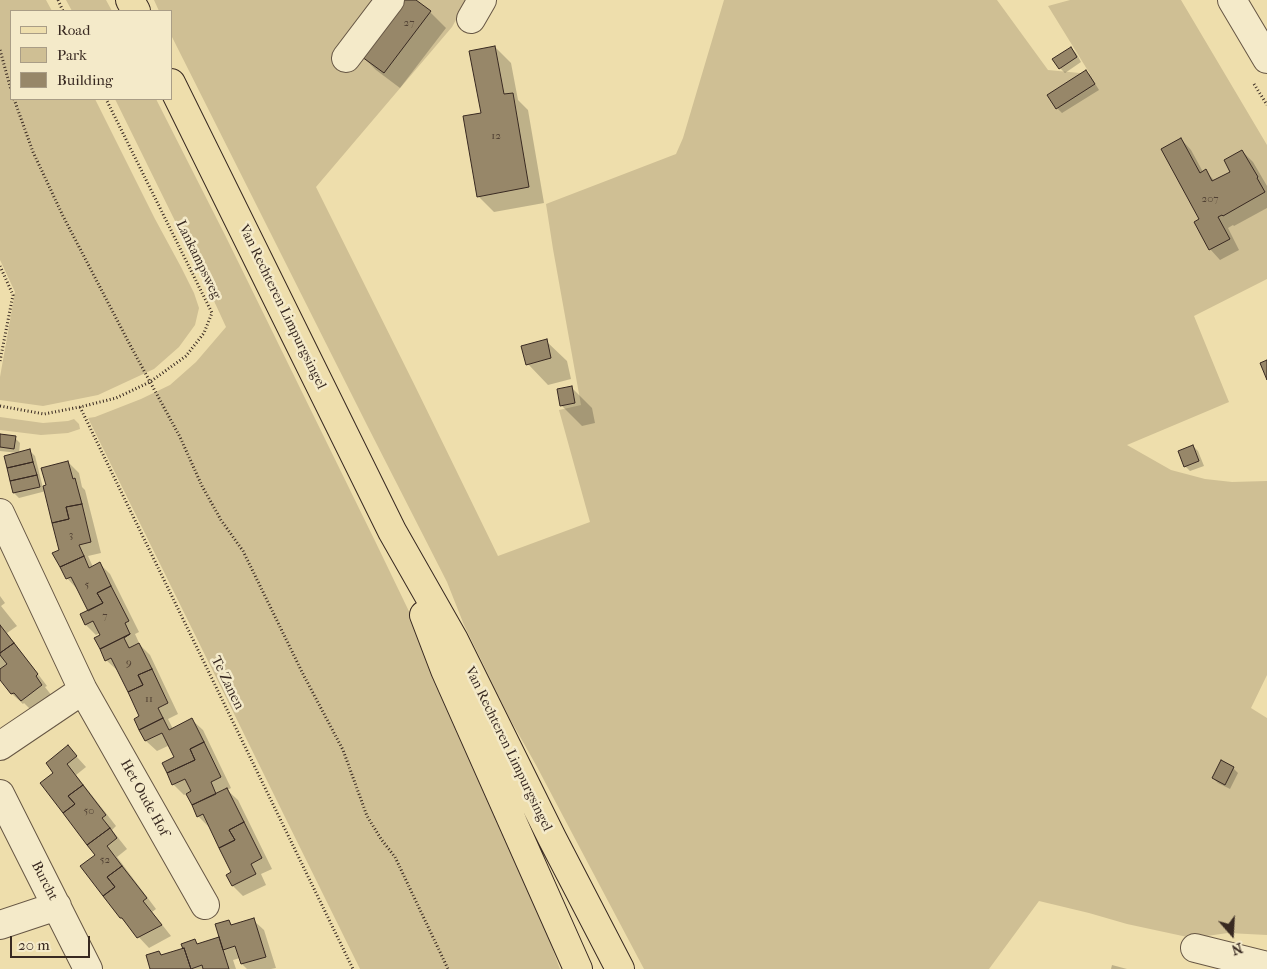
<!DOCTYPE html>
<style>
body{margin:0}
#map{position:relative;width:1267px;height:969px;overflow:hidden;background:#eedeac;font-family:"IM FELL French Canon",serif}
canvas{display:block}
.legend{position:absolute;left:10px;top:10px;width:162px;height:90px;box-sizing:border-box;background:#f4eac9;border:1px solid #a99d86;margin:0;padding:6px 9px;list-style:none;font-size:15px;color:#382921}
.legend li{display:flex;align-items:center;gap:10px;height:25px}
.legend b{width:25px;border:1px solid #a99d86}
.north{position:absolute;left:1207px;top:909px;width:50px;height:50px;-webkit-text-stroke:4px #f4eac9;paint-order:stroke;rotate:161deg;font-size:14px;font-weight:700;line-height:20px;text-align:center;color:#382921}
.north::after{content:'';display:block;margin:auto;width:18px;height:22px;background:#382921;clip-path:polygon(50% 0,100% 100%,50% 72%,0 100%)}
.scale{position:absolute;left:10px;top:936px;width:80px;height:22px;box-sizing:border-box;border:2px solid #382921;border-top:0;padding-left:6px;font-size:15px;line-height:18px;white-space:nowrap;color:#382921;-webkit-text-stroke:4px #f4eac9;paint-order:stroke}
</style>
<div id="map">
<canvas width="1267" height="969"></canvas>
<ul class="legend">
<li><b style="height:6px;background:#eedeac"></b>Road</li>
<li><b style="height:14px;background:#cfbf94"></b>Park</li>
<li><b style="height:14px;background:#978769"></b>Building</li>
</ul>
<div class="north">N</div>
<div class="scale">20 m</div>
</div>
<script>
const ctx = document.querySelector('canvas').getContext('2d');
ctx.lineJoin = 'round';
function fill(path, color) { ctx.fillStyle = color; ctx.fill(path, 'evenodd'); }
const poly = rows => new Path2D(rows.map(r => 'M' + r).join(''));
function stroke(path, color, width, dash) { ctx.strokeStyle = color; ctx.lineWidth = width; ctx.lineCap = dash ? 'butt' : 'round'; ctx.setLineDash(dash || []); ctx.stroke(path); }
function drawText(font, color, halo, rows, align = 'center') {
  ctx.font = font + ' "IM FELL French Canon",serif'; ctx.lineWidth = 5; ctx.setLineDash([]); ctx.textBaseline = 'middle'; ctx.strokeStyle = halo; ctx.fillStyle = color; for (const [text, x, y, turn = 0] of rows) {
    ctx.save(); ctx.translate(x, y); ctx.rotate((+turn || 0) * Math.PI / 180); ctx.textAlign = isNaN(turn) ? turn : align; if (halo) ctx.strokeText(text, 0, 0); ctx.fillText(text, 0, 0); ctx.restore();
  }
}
fill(poly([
 [0,0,46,0,52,11,11,11,11,99,95,99,155,219,181,267,194,293,199,308,195,325,179,347,154,369,98,395,43,406,0,400,0,377,15,292,0,260],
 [66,0,106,0,112,11,72,11],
 [154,0,467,0,452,27,316,187,416,388,498,556,590,522,559,410,581,405,553,249,546,204,676,154,683,138,724,0,997,0,1048,70,1090,74,1048,6,1070,0,1181,0,1267,145,1267,279,1194,316,1229,402,1127,445,1171,470,1205,479,1232,482,1267,481,1267,675,1251,708,1267,718,1267,935,1228,933,1192,938,1127,924,1089,913,1039,901,989,969,644,969,536,765,510,719,464,625,447,582,369,429,171,35,171,11,159,11],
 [115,99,156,99,225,235,376,543,445,686,516,849,560,969,360,969,88,418,95,417,141,399,170,385,196,362,226,327,209,290],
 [0,417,43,423,68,421,74,419,79,424,80,429,68,433,41,435,0,430]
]), '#cfbf94');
fill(poly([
 [413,0,430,12,446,28,400,88,376,70,360,54],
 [495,47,511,63,518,100,528,110,544,203,494,212,478,196,482,114],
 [1071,48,1076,53,1081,62,1065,73,1060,68],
 [1086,72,1091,77,1099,90,1062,113,1057,108,1049,96],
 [1181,139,1191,150,1203,172,1205,171,1215,181,1232,172,1242,151,1253,162,1267,186,1267,208,1234,226,1233,225,1228,228,1239,250,1220,260,1210,249,1201,219],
 [546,341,567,361,571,379,548,385,528,364],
 [571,387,592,408,595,423,582,426,561,405],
 [0,436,15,438,20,443,19,453,0,451],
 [1193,446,1198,451,1204,466,1190,471,1185,466],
 [30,451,35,456,43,488,47,486,68,462,79,473,82,487,85,490,101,553,88,556,93,567,100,564,110,574,139,632,135,634,140,645,150,655,178,714,168,719,173,729,192,720,203,730,231,788,227,790,238,800,272,869,261,874,266,885,243,896,233,886,233,872,209,827,198,816,187,793,184,795,173,784,176,757,170,745,157,751,146,741,136,719,141,717,118,670,117,670,106,660,102,636,100,633,96,635,86,625,89,611,77,589,67,578,46,491,19,498,14,493],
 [0,596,5,603,1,606,17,626,7,633,47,686,45,687,52,696,32,711,24,703,23,704,12,694,0,678],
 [68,747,86,767,76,775,116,826,112,830,127,849,117,857,156,909,152,912,171,936,149,948,121,918,97,855,55,773],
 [1233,768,1238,773,1230,789,1218,783,1213,778],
 [253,920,264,930,276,968,271,969,247,969,242,964,240,958,233,960,236,969,152,969,159,952,163,956,184,950,195,941,199,945,221,938,229,921,233,926],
 [1112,965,1127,969,1111,969]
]), '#0003');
const building = poly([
 [399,0,416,0,431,11,384,73,358,54,399,0],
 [495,46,504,94,513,93,529,187,477,197,463,116,481,113,469,51,495,46],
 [1071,47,1077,57,1059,69,1052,59,1071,47],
 [1086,70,1095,84,1056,109,1047,95,1086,70],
 [1181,138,1200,173,1206,169,1212,181,1230,172,1224,160,1242,150,1258,177,1257,178,1265,192,1223,216,1222,215,1218,217,1230,239,1209,250,1194,222,1199,219,1161,149,1181,138],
 [547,339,551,358,526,365,521,346,547,339],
 [1267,360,1267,380,1260,363,1267,360],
 [572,386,575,403,560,406,557,389,572,386],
 [0,434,16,436,14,449,0,447,0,434],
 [1193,445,1199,461,1184,467,1178,451,1193,445],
 [30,449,33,462,7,468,4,456,30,449],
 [68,461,73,479,75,478,82,504,66,507,69,519,52,523,43,486,46,485,41,468,68,461],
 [33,462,37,475,10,481,7,468,33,462],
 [37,475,40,487,13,493,10,481,37,475],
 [82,504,91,542,79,545,84,556,60,567,52,553,59,550,52,523,69,519,66,507,82,504],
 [84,556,89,568,100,562,111,586,97,593,103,603,88,611,71,577,66,579,60,567,84,556],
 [111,586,129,621,125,623,130,634,100,649,94,638,100,635,93,621,85,625,80,614,103,603,97,593,111,586],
 [0,625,14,643,0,653,0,625],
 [130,634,124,638,129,648,139,643,152,669,138,675,143,685,128,692,111,658,105,661,100,649,130,634],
 [14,643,38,674,36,676,42,685,21,701,14,693,11,694,0,680,0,669,7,664,0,655,0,653,14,643],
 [152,669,168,703,158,708,163,718,139,730,134,719,139,716,128,692,143,685,138,675,152,669],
 [163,718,169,730,192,718,204,742,190,749,195,760,167,773,162,763,174,757,162,733,145,741,139,730,163,718],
 [204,742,221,777,211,782,216,794,192,805,186,794,191,791,185,779,172,785,167,773,195,760,190,749,204,742],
 [68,745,77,756,67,764,83,785,68,796,75,804,63,813,40,783,53,773,46,763,68,745],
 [1221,760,1234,767,1225,785,1212,778,1221,760],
 [83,785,106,815,102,818,110,828,87,845,63,813,75,804,68,796,83,785],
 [227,788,244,822,229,830,235,840,219,848,203,814,197,817,192,805,227,788],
 [244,822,262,858,251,864,256,874,232,886,226,875,231,872,219,848,235,840,229,830,244,822],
 [110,828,117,838,107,846,122,866,107,877,115,887,103,896,80,866,95,855,87,845,110,828],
 [122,866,147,898,143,901,162,925,137,938,122,918,120,918,103,896,115,887,107,877,122,866],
 [254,918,266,957,241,964,235,946,223,950,215,924,229,920,231,925,254,918],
 [219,937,229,969,203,969,202,965,191,969,184,948,183,949,181,944,195,939,197,944,219,937],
 [184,948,191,969,150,969,146,955,159,951,161,955,184,948]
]);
fill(building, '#978769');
stroke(building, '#382921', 1);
const minor = poly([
 [1232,0,1267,59],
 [471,19,482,0],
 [346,58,390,0],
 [0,513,83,690,205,905],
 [0,746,83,690],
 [0,794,88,969],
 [0,925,57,906],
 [1195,948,1267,966]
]);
const major = poly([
 [130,0,136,11],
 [171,83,392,531,454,640,552,838,620,969],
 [424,615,445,670,578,969]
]);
stroke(minor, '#665644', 30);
stroke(major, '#382921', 30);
stroke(poly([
 [58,0,63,11],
 [0,50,11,90],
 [1254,84,1267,105],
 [14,99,33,152,63,216,129,343,180,437,202,486,221,520,243,551,303,674,343,750,367,816,381,839,395,857,448,969],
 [0,266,13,295,0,361],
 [0,406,44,414,80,407,116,398,150,382,186,356,204,333,212,313,106,99],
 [80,407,353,969]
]), '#382921', 3, [1, 2.5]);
stroke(minor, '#f4eac9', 28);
stroke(major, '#eedeac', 28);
drawText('11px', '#504033', null, [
 ["27",409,23],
 ["12",496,136],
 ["207",1210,199],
 ["3",71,535],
 ["5",87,585],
 ["7",105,616],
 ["9",129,663],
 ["11",149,699],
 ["50",89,811],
 ["52",105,860]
]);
drawText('14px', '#382921', '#f4eac9', [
 ["Lankampsweg",198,260,64],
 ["Van Rechteren Limpurgsingel",282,307,64],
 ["Te Zanen",227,683,64],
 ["Van Rechteren Limpurgsingel",508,749,64],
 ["Het Oude Hof",144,798,61],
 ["Burcht",44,881,63]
]);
</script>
